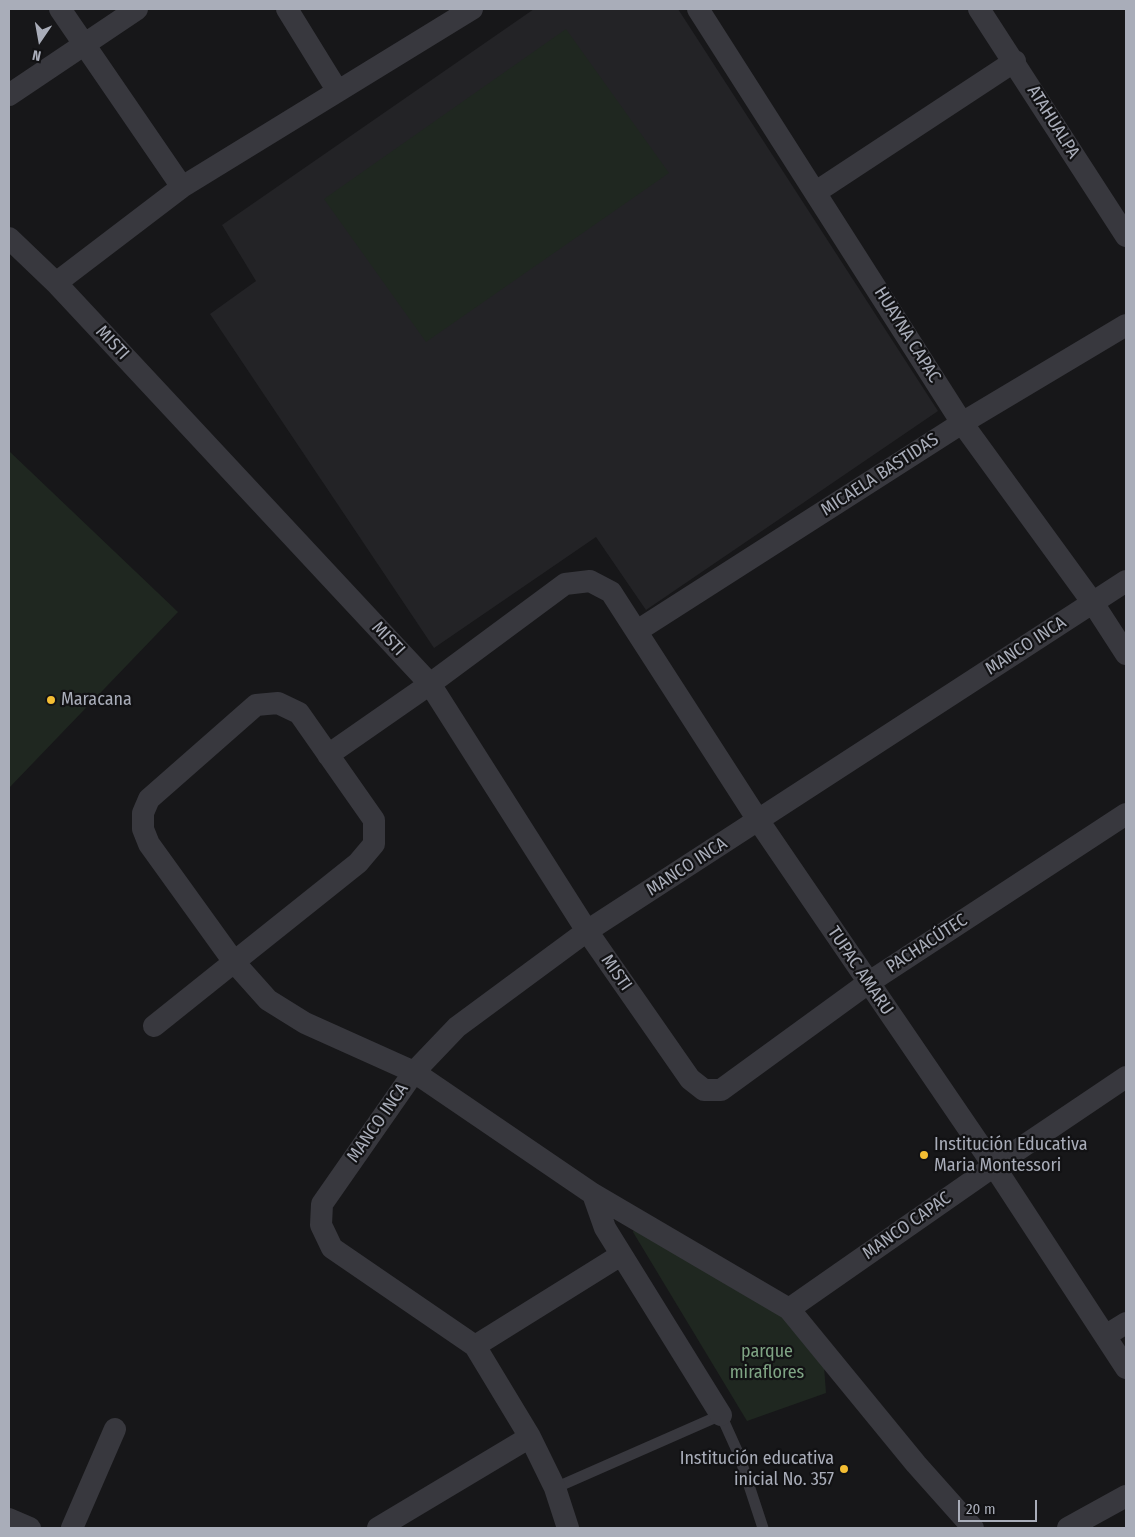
<!DOCTYPE html>
<meta charset="utf-8">
<style>
body{margin:0}
#map{position:relative;width:1135px;height:1537px;overflow:hidden;background:#171719;font-family:"Fira Sans Condensed",sans-serif}
canvas{display:block}
.frame{position:absolute;inset:0;border:10px solid #a9adb9;pointer-events:none}
.north{position:absolute;left:15px;top:15px;width:50px;height:50px;-webkit-text-stroke:4px #121214;paint-order:stroke;rotate:192deg;font-size:14px;font-weight:700;line-height:20px;text-align:center;color:#a9adb9}
.north::after{content:'';display:block;margin:auto;width:18px;height:22px;background:#a9adb9;clip-path:polygon(50% 0,100% 100%,50% 72%,0 100%)}
.scale{position:absolute;left:958px;top:1500px;width:79px;height:22px;box-sizing:border-box;border:2px solid #a9adb9;border-top:0;padding-left:6px;font-size:15px;line-height:18px;white-space:nowrap;color:#a9adb9;-webkit-text-stroke:4px #121214;paint-order:stroke}
</style>
<div id="map">
<canvas width="1135" height="1537"></canvas>
<div class="frame"></div>
<div class="north">N</div>
<div class="scale">20 m</div>
</div>
<script>
const ctx = document.querySelector('canvas').getContext('2d');
ctx.lineJoin = 'round';
function fill(path, color) { ctx.fillStyle = color; ctx.fill(path, 'evenodd'); }
const poly = rows => new Path2D(rows.map(r => 'M' + r).join(''));
function stroke(path, color, width, dash) { ctx.strokeStyle = color; ctx.lineWidth = width; ctx.lineCap = dash ? 'butt' : 'round'; ctx.setLineDash(dash || []); ctx.stroke(path); }
function drawText(font, color, halo, rows, align = 'center') {
  ctx.font = font + ' "Fira Sans Condensed",sans-serif'; ctx.lineWidth = 4.5; ctx.setLineDash([]); ctx.textBaseline = 'middle'; ctx.strokeStyle = halo; ctx.fillStyle = color; for (const [text, x, y, turn = 0] of rows) {
    ctx.save(); ctx.translate(x, y); ctx.rotate((+turn || 0) * Math.PI / 180); ctx.textAlign = isNaN(turn) ? turn : align; if (halo) ctx.strokeText(text, 0, 0); ctx.fillText(text, 0, 0); ctx.restore();
  }
}
fill(poly([
 [534,9,678,9,938,411,646,610,596,537,434,648,210,314,256,281,222,225]
]), '#232326');
fill(poly([
 [566,29,669,173,426,342,324,199],
 [9,451,178,612,9,788],
 [641,1214,789,1309,824,1366,826,1393,747,1421,633,1232]
]), '#1f2720');
stroke(poly([
 [555,1488,721,1415,739,1455,763,1528]
]), '#38383e', 11);
stroke(poly([
 [60,9,182,187],
 [287,9,337,90],
 [698,9,962,423,1093,603,1126,654],
 [979,9,1126,236],
 [9,95,137,9],
 [816,192,1015,61],
 [9,238,56,283,430,684,587,931,690,1079,704,1090,721,1090,868,983,1126,814],
 [56,283,182,187,472,9],
 [637,631,962,423,1126,325],
 [328,755,430,684,565,584,590,581,611,592,758,820,994,1166,1126,1368],
 [154,1026,234,962,358,863,374,844,374,820,299,713,278,703,256,705,149,799,143,813,143,829,149,844,234,962,268,1000,305,1023,414,1072,593,1194,789,1309,916,1464,973,1528],
 [593,1194,605,1228,721,1415],
 [789,1309,994,1166,1126,1077],
 [1105,1336,1126,1323],
 [475,1346,621,1255],
 [9,1519,30,1528],
 [72,1528,115,1429],
 [378,1528,530,1437],
 [568,1528,555,1488,530,1437,475,1346,332,1248,321,1225,322,1204,414,1072,457,1027,587,931,1126,581],
 [1068,1528,1126,1496]
]), '#38383e', 22);
for (const [x, y, r, color] of [
 [51,700,5,"#f4be33"],
 [924,1155,5,"#f4be33"],
 [844,1469,5,"#f4be33"]
]) { const dot = new Path2D(); dot.arc(x, y, r, 0, 2 * Math.PI); ctx.fillStyle = color; ctx.fill(dot); stroke(dot, '#121214', 2); }
drawText('18px', '#a9adb9', '#121214', [
 ["ATAHUALPA",1053,122,58],
 ["HUAYNA CAPAC",907,335,58],
 ["MISTI",112,343,47],
 ["MICAELA BASTIDAS",880,475,-33],
 ["MISTI",388,639,47],
 ["MANCO INCA",1026,646,-33],
 ["MANCO INCA",687,867,-33],
 ["PACHACÚTEC",927,944,-33],
 ["TUPAC AMARU",860,971,56],
 ["MISTI",616,973,55],
 ["MANCO INCA",378,1123,-55],
 ["MANCO CAPAC",907,1226,-35]
]);
drawText('18px', '#a9adb9', '#121214', [
 ["Maracana",61,700],
 ["Institución Educativa",934,1145],
 ["Maria Montessori",934,1166],
 ["Institución educativa",834,1459,"right"],
 ["inicial No. 357",834,1480,"right"]
], 'left');
drawText('18px', '#7fa484', '#121214', [
 ["parque",767,1352],
 ["miraflores",767,1373]
]);
</script>
